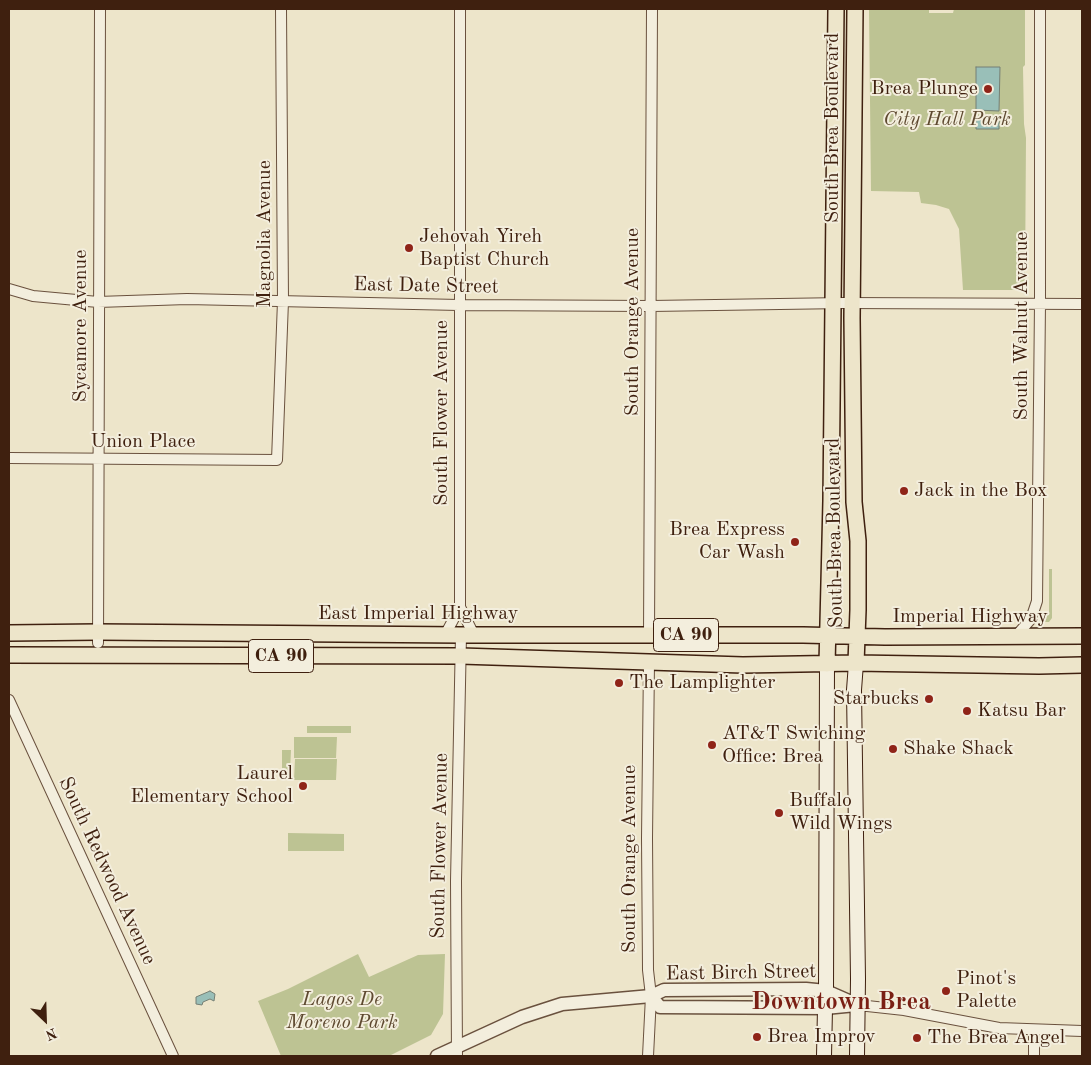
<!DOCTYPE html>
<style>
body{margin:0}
#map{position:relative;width:1091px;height:1065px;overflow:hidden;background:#ede5ca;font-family:"Old Standard TT",serif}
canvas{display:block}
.frame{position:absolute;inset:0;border:10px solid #3f200f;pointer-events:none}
.north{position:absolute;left:20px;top:995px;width:50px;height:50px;-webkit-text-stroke:4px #f3eedd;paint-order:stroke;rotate:156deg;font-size:14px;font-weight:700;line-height:20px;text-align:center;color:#3f200f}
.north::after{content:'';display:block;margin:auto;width:18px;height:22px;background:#3f200f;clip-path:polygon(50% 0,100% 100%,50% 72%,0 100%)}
</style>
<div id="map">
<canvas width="1091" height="1065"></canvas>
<div class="frame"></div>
<div class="north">N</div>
</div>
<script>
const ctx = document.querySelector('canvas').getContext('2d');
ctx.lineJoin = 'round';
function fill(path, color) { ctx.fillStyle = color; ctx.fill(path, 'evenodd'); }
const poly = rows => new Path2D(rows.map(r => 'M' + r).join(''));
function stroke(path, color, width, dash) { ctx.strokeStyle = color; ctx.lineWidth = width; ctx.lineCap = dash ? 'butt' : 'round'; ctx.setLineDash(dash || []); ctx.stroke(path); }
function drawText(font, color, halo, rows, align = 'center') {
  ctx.font = font + ' "Old Standard TT",serif'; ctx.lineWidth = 4; ctx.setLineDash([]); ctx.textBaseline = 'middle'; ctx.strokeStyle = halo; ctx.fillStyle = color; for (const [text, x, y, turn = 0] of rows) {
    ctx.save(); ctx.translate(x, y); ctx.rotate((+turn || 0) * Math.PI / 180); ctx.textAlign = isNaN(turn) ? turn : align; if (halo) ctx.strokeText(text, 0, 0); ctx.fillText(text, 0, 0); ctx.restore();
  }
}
fill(poly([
 [869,9,929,9,929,13,953,13,954,9,1025,9,1025,65,1023,67,1024,124,1026,138,1025,283,1016,290,963,290,959,229,949,209,936,205,921,203,919,192,871,191],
 [1049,569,1052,569,1052,618,1049,622,1040,622,1039,621,1042,619,1049,612],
 [307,726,351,726,351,733,307,733],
 [294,737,337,737,336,758,294,758],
 [282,750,291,750,290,772,282,771],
 [295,759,337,759,336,780,294,780],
 [288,833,344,834,344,851,288,851],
 [358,954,369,977,418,955,445,954,443,1014,431,1035,389,1056,281,1056,258,1001,288,989]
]), '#bdc393');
const water = poly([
 [976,67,1000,67,999,111,976,110,976,67],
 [976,117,999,117,999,129,976,129,976,117],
 [210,991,215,994,214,1001,210,999,203,1002,202,1005,196,1004,196,997,210,991]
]);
fill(water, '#99bfb8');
stroke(water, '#757f74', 1);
const minor = poly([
 [9,289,33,296,98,302,187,299,459,305,651,306,844,303,1082,304],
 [9,458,277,460,283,301,281,9],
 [460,607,474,635],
 [445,635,460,607,460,9],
 [649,635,652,9],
 [1016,636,1031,619,1037,601,1040,303,1040,9],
 [98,643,100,9],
 [9,700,173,1056],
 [858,1005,904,1010,999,1028,1082,1031],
 [1034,1030,1034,1056],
 [457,1056,456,881,461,635],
 [648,1056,651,996,648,970,647,838,649,662]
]);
const tertiary = poly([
 [651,996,660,1007,825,1008,856,1005],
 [437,1056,522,1017,562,1004,651,996,664,990,806,989,826,991,858,1005]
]);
const secondary = poly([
 [856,663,854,690,858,979,857,1056],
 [824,1056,825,1008,826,991,827,664]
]);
const primary = poly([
 [855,9,852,318,854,502,858,541,858,610,856,663],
 [9,633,98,632,461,635,803,635,885,637,1082,636],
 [9,655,461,656,743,665,856,663,1039,666,1082,665],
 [827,664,831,501,836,9]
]);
stroke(minor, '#6a513e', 12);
stroke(tertiary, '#6a513e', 15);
stroke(secondary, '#3f200f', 16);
stroke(primary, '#3f200f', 18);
stroke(minor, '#f3eedd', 10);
stroke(tertiary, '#f3eedd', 12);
stroke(secondary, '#f3eedd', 14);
stroke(primary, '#ede5ca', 15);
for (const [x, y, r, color] of [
 [988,89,5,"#8f2418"],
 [409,248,5,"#8f2418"],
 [904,491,5,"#8f2418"],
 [795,542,5,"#8f2418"],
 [619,683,5,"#8f2418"],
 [929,699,5,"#8f2418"],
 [967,711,5,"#8f2418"],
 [712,745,5,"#8f2418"],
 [893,749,5,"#8f2418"],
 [303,786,5,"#8f2418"],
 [779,813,5,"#8f2418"],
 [946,991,5,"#8f2418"],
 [757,1037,5,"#8f2418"],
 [917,1038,5,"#8f2418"]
]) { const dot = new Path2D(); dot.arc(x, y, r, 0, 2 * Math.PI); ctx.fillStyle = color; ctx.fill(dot); stroke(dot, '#f3eedd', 2); }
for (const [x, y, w] of [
 [686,635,65],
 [281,656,65]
]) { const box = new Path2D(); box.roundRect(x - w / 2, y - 16.5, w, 33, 4); ctx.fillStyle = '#f3eedd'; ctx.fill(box); stroke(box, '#3f200f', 1); }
drawText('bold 19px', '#3f200f', null, [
 ["CA 90",686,635],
 ["CA 90",281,656]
]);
drawText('20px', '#3f200f', '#f3eedd', [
 ["Brea Plunge",978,89,"right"],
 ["Jehovah Yireh",419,237],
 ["Baptist Church",419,260],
 ["Jack in the Box",914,491],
 ["Brea Express",785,530,"right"],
 ["Car Wash",785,553,"right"],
 ["The Lamplighter",629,683],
 ["Starbucks",919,699,"right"],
 ["Katsu Bar",977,711],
 ["AT&T Swiching",722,734],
 ["Office: Brea",722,757],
 ["Shake Shack",903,749],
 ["Laurel",293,774,"right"],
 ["Elementary School",293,797,"right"],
 ["Buffalo",789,801],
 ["Wild Wings",789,824],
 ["Pinot's",956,979],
 ["Palette",956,1002],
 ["Brea Improv",767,1037],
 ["The Brea Angel",927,1038]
], 'left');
drawText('italic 20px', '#5e4930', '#f3eedd', [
 ["City Hall Park",947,120],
 ["Lagos De",342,1000],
 ["Moreno Park",342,1023]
]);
drawText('20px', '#3f200f', '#f3eedd', [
 ["South Brea Boulevard",833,128,-90],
 ["Magnolia Avenue",265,234,-90],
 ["East Date Street",426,286,1],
 ["South Orange Avenue",633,322,-90],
 ["Sycamore Avenue",81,326,-90],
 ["South Walnut Avenue",1022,326,-90],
 ["South Flower Avenue",442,413,-90],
 ["Union Place",143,442],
 ["South Brea Boulevard",835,533,-91],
 ["East Imperial Highway",418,614],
 ["Imperial Highway",970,617],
 ["South Flower Avenue",440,846,-89],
 ["South Orange Avenue",630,859,-90],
 ["South Redwood Avenue",107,871,65],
 ["East Birch Street",741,973,-1]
]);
drawText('bold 25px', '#7a1f14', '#f3eedd', [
 ["Downtown Brea",841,1002]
]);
</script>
